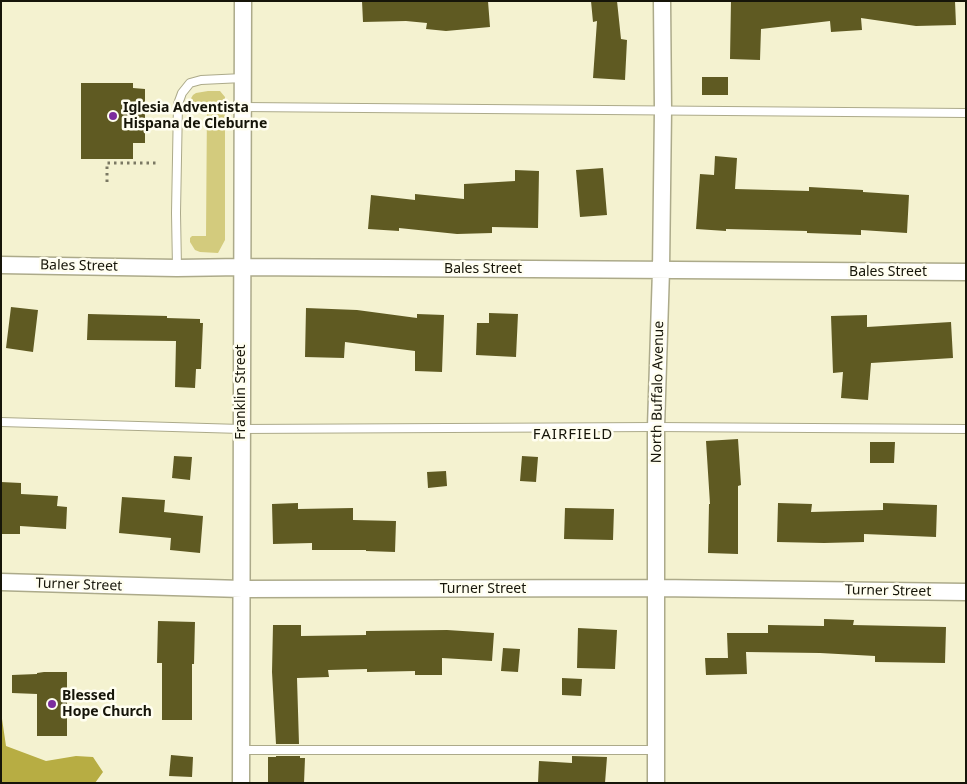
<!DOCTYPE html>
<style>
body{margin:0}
#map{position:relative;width:967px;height:784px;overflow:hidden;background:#f4f2d0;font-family:"Noto Sans",sans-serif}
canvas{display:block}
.frame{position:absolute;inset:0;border:2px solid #161509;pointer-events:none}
</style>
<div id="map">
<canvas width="967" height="784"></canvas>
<div class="frame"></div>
</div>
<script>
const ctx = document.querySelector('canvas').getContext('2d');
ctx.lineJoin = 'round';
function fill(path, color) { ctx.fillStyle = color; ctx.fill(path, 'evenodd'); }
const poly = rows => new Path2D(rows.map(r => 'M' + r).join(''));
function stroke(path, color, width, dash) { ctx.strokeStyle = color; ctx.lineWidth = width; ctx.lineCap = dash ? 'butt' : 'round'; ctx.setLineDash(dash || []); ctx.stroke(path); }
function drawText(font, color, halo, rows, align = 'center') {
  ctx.font = font + ' "Noto Sans",sans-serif'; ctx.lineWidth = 5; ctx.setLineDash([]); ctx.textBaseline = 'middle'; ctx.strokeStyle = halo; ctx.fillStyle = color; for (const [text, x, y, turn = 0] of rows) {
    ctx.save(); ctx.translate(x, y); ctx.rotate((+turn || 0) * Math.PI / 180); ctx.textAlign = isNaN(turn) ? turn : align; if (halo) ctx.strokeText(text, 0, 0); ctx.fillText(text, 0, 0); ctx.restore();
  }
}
fill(poly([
 [208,91,220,91,225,97,225,240,218,253,200,252,195,250,190,242,190,238,192,236,206,236,207,104,193,104,190,100,193,95,196,93]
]), '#d3cb7d');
fill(poly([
 [1,712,6,746,46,761,76,756,93,757,103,772,95,783,1,783]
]), '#b7ad43');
fill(poly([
 [362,1,488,1,490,27,446,31,426,29,427,23,406,21,363,22],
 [591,1,617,1,621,39,627,40,625,80,593,78,597,21,593,22],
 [731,1,955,1,956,25,916,26,861,18,862,30,831,32,830,21,761,29,760,60,730,59],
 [702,77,728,77,728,95,702,95],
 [81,83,133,83,133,88,145,89,145,143,133,143,133,159,81,159],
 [715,156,737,158,735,189,809,191,809,187,863,190,863,192,909,195,907,233,861,230,861,235,807,233,807,231,726,229,726,231,696,229,700,174,714,175],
 [603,168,607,215,580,217,576,170],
 [515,170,539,171,538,228,492,227,492,233,457,234,399,228,399,231,368,229,371,195,415,200,415,194,464,199,464,184,515,181],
 [11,307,38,310,33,352,6,348],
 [306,308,357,310,417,318,417,314,444,315,442,372,415,371,415,351,345,342,344,358,305,357],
 [489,313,518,314,516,357,476,355,477,323,489,323],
 [88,314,167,316,167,318,200,319,200,323,203,323,201,369,196,369,195,388,175,387,176,341,87,340],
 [867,315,867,327,951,322,953,358,871,363,868,400,841,398,843,372,833,373,831,316],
 [738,439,741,485,738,486,738,554,708,553,709,504,710,504,706,441],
 [870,442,895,442,894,463,870,463],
 [174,456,192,457,190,480,172,478],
 [522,456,538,457,536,482,520,481],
 [446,471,447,486,428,488,427,472],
 [1,482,21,483,21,494,58,496,57,506,67,507,66,529,20,526,20,534,1,534],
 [122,497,165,500,164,512,203,516,200,553,170,550,171,538,119,533],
 [298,503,298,509,353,508,353,520,396,521,395,552,366,551,366,550,312,550,312,543,273,544,272,504],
 [778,503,812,504,811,512,883,510,883,503,937,505,936,537,864,534,864,542,824,543,777,542],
 [565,508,614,509,613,540,564,539],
 [824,619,854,620,853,625,946,627,945,663,875,662,875,656,820,653,746,652,747,674,706,675,705,658,728,658,727,633,768,633,768,625,824,626],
 [158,621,195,622,194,664,192,664,192,720,162,720,162,663,157,663],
 [273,625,301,625,301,636,366,635,366,631,447,630,494,633,492,661,442,658,442,675,415,675,415,671,367,672,367,669,328,670,329,677,297,678,299,744,276,744,272,672],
 [578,628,617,630,615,669,577,668],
 [503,648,520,649,518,672,501,671],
 [44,672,67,672,67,736,37,736,37,694,12,693,12,675,37,674,37,673],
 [562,678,582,679,581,696,562,695],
 [171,755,193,757,192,777,169,776],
 [276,756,300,756,300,758,305,758,304,783,268,783,268,757,276,757],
 [572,756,607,757,605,783,538,783,539,761,572,763]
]), '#5f5a22');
const service = poly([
 [243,107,966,113],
 [177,268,176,213,178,104,182,93,190,83,201,80,243,78],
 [1,422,241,429,656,427,966,429],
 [241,750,656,750]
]);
const minor = poly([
 [1,265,177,268,242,267,966,272],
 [1,582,242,589,656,588,966,592],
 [241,783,243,1],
 [656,783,656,427,661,270,663,110,662,1]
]);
stroke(service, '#acaa8a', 10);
stroke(minor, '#acaa8a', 19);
stroke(poly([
 [107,182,107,163,156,163]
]), '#7a7863', 3, [2.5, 4]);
stroke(service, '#fff', 8);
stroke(minor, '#fff', 16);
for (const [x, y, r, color] of [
 [113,116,5,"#7c2d9e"],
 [52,704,5,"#7c2d9e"]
]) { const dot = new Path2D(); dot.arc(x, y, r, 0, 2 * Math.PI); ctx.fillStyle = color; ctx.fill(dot); stroke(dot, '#fffef0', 2); }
drawText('bold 14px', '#161509', '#fffef0', [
 ["Iglesia Adventista",123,108],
 ["Hispana de Cleburne",123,124],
 ["Blessed",62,696],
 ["Hope Church",62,712]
], 'left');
drawText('14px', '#161509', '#fffef0', [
 ["Bales Street",79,266,1],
 ["Bales Street",483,269],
 ["Bales Street",888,272],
 ["Franklin Street",241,392,-90],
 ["North Buffalo Avenue",658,392,-89],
 ["Turner Street",79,585,2],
 ["Turner Street",483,589],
 ["Turner Street",888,591,1]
]);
ctx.letterSpacing = '1px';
drawText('15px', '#161509', '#fffef0', [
 ["FAIRFIELD",573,435]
]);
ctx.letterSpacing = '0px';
</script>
